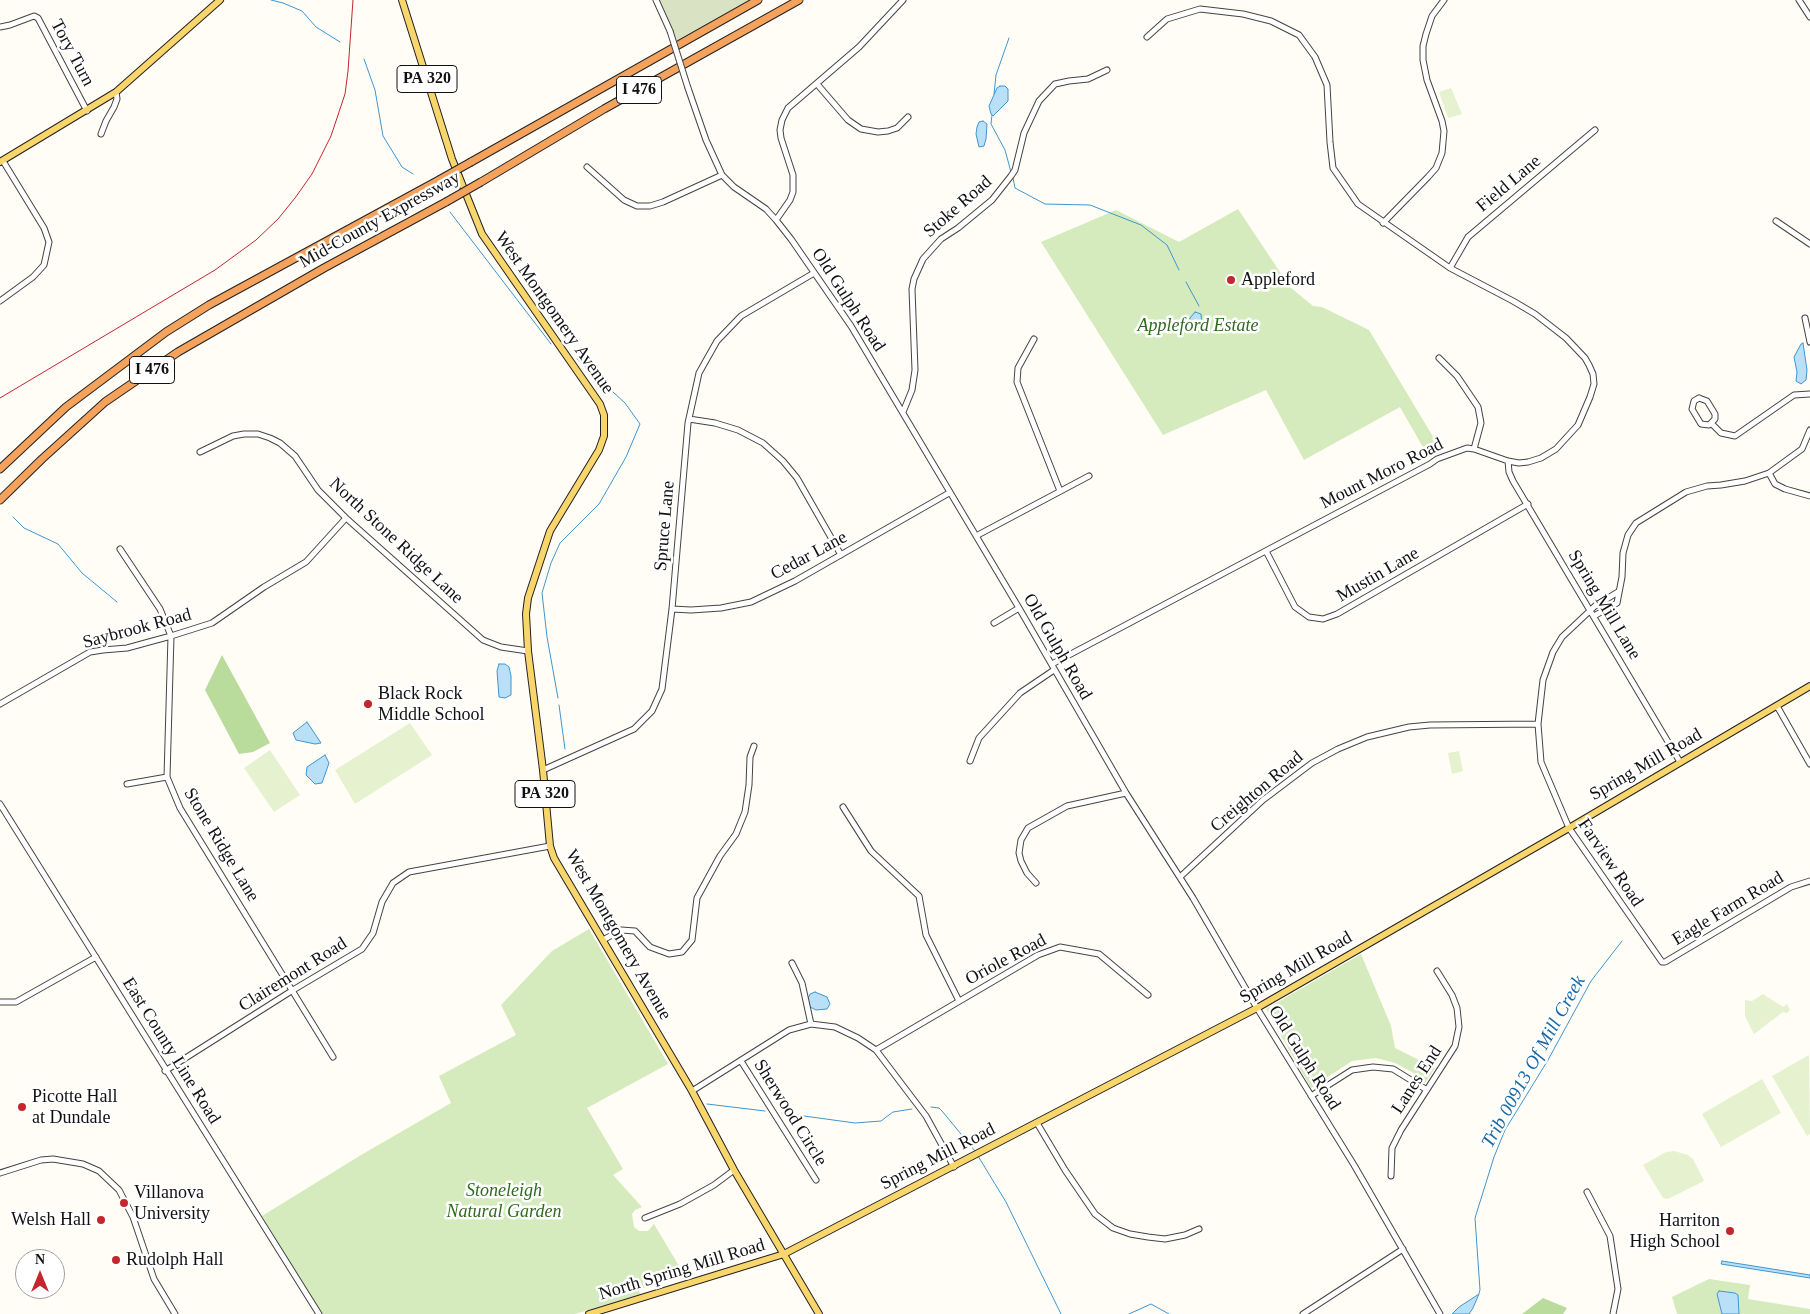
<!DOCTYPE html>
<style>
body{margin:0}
#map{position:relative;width:1810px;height:1314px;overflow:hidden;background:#fffdf5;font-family:Georgia,serif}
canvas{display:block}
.north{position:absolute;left:15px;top:1249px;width:50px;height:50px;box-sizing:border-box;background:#fff;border:1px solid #a0a0a0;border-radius:50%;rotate:0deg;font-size:14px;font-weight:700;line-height:20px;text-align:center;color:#111}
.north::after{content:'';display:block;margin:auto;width:18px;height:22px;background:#c4262e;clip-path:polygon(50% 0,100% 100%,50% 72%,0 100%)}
</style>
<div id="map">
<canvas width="1810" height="1314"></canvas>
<div class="north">N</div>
</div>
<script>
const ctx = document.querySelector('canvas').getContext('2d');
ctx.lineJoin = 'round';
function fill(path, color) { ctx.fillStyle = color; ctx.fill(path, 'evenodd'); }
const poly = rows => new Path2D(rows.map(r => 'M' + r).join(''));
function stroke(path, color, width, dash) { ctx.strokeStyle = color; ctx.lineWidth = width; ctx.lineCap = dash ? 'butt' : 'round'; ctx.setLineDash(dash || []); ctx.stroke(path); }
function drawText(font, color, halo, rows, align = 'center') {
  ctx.font = font + ' Georgia,serif'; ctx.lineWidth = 5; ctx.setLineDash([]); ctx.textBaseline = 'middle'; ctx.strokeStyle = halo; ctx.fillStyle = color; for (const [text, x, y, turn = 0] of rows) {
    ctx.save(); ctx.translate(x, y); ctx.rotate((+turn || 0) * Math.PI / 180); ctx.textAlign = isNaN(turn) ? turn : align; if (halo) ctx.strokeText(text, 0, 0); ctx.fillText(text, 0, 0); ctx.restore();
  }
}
fill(poly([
 [1238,209,1290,287,1313,306,1322,307,1369,330,1441,450,1428,456,1400,407,1304,460,1266,390,1163,435,1041,242,1116,210,1179,242],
 [589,929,668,1064,587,1108,623,1169,613,1175,642,1207,635,1210,632,1214,634,1227,639,1231,648,1231,654,1224,685,1276,638,1290,641,1294,575,1314,321,1314,262,1216,361,1155,451,1103,439,1076,516,1035,501,1005,552,951],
 [1361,954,1391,1026,1395,1048,1435,1068,1425,1083,1412,1072,1395,1063,1376,1058,1352,1061,1311,1088,1266,1009],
 [1709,1279,1750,1285,1748,1299,1810,1309,1810,1314,1677,1314,1672,1297]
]), '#d5ebbd');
fill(poly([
 [222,655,270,743,253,752,239,754,205,690],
 [1543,1298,1567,1308,1563,1314,1522,1314]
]), '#b9dc9c');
fill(poly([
 [656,0,757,0,680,44,670,31]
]), '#d9e3c4');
fill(poly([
 [1451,88,1462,114,1448,118,1439,92],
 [410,723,432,755,355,804,335,770],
 [270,750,300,795,274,812,244,768],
 [1459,751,1463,771,1452,774,1448,753],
 [1763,994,1783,1007,1787,1004,1790,1010,1787,1013,1783,1012,1754,1034,1745,1016,1745,1000,1752,1001],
 [1809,1055,1810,1134,1807,1136,1772,1076],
 [1762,1079,1781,1113,1721,1147,1702,1114],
 [1674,1151,1688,1155,1693,1159,1704,1181,1668,1199,1663,1198,1643,1165,1666,1152]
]), '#e6f2cf');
const water = poly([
 [1000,86,1005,86,1008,89,1008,101,993,116,991,114,989,106,997,88,1000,86],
 [983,121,987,124,986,139,984,146,979,147,976,134,977,127,979,122,983,121],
 [1195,312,1201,314,1202,326,1199,331,1194,331,1191,329,1189,325,1190,318,1195,312],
 [1803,343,1807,370,1806,380,1801,384,1796,381,1797,372,1794,357,1801,344,1803,343],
 [499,664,505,664,509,667,511,676,511,695,505,698,499,697,497,671,499,664],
 [307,722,321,743,315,744,296,740,293,733,307,722],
 [325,755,329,763,322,783,315,784,306,775,307,767,325,755],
 [815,992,827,997,830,1004,827,1009,816,1010,810,1007,807,1001,810,994,815,992],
 [1722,1261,1810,1275,1810,1278,1721,1264,1722,1261],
 [1719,1291,1735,1293,1738,1295,1739,1314,1722,1314,1717,1294,1719,1291],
 [1479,1294,1473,1308,1469,1314,1452,1314,1459,1307,1479,1294]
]);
fill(water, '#b9e0f7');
stroke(water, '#3f96cf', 1);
stroke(poly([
 [271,0,283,3,302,11,316,27,340,42],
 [364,59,375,90,383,136,402,167,413,174],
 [994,94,996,75,1009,38],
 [992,115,991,124,1005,150,1011,172],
 [1013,178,1015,188,1045,204,1090,205,1141,225,1167,245,1179,270],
 [450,212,551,344],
 [1186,282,1199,306],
 [13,517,24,528,58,544,82,573,117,602],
 [558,698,547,637,542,593,551,563,560,543,599,504,626,457,640,424,625,403,577,359],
 [559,705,565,749],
 [707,1104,765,1111],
 [931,1107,939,1108,942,1111,975,1151],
 [782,1113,855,1123,881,1121,893,1112,912,1109],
 [978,1156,1006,1202,1061,1314],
 [1479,1293,1480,1290,1475,1218,1494,1157,1505,1130,1548,1060,1591,981,1622,941],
 [1129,1314,1151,1304,1169,1314]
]), '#3f96cf', 1);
const minor = poly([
 [656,0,670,31],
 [1799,0,1810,17],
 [0,27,10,25,34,16,38,18,87,111],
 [817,84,848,120,861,129,878,132,888,131,897,128,908,117],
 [688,88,706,140,722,175,734,187,766,209,776,220,791,239,851,326,1019,608,1126,793,1193,898,1257,1008,1354,1165,1440,1314],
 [101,134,106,121,114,107,117,99,116,92],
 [587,167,624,200,637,206,650,206,663,202,722,175],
 [776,220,790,200,793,192,793,175,781,138,780,130,782,120,788,108,859,47,903,0],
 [1776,221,1810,244],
 [1383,223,1428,177,1436,168,1442,153,1444,131,1442,121,1427,80,1423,60,1423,46,1426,34,1432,16,1444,0],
 [1450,268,1468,237,1595,130],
 [0,301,33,277,44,265,49,242,44,228,3,161],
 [1805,318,1810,342],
 [1034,339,1018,368,1017,382,1060,491],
 [1439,358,1457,376,1478,407,1481,423,1474,449],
 [1699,398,1707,401,1715,414,1715,419,1709,425,1701,424,1692,409,1694,401,1699,398],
 [903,412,912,390,915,370,912,289,914,279,923,259,941,239,958,228,992,200,1011,176,1015,170,1024,133,1039,101,1055,84,1069,81,1088,79,1107,70],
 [689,419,715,423,738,430,763,443,783,461,797,478,841,555],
 [1712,424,1721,433,1735,436,1794,395,1810,394],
 [200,452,233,436,244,434,258,434,270,438,280,443,295,456,318,490,346,518,483,640,501,647,528,651],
 [1508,461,1509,472,1513,481,1680,762],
 [1769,473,1775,484,1785,489,1810,496],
 [976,536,1089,476],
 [120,549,160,609,171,636,167,777,180,808,333,1057],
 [1266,551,1295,607,1309,617,1323,619,1337,614,1528,504],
 [1618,592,1595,606,1562,637,1553,652,1543,680,1538,724,1541,762,1569,828,1662,962,1665,962,1791,887,1810,881],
 [672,609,691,610,721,608,751,602,795,581,949,493],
 [1594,616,1617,603,1622,577,1623,553,1628,535,1636,523,1686,492,1707,486,1721,485,1745,481,1769,473,1802,449,1810,430],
 [994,623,1019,608],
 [1052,664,1430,464,1437,459,1467,448,1474,449,1508,461,1519,463,1528,462,1541,458,1556,449,1578,425,1590,397,1594,384,1593,374,1589,365,1585,358,1566,338,1535,314,1513,301,1450,268,1358,204,1333,168,1330,142,1327,85,1315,57,1299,35,1271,21,1243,14,1200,9,1167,19,1147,37],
 [0,704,90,652,103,650,127,648,171,636,212,623,264,587,306,562,346,518],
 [1777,706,1810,764],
 [970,761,979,738,1020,693,1054,670],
 [543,770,634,729,652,711,662,689,672,609,688,423,699,373,717,341,741,316,814,273],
 [127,784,167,777],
 [0,804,319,1314],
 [843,807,871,851,919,896,926,935,959,1001],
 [1180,877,1263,800,1312,763,1338,749,1367,737,1409,727,1430,725,1538,724],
 [1036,883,1027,873,1021,861,1019,853,1021,840,1028,828,1067,806,1126,793],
 [603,940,621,930,635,931,650,947,669,954,682,952,692,940,697,898,720,856,736,834,745,812,749,785,750,757,754,746],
 [792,963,802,983,811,1024],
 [0,1002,16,1002,96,957],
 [876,1050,1038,955,1060,947,1099,954,1148,995],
 [741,1061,816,1180],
 [165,1071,293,990,362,949,373,933,382,902,393,883,409,872,550,846],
 [692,1091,789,1030,811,1024,835,1027,858,1038,876,1050,926,1116,954,1167],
 [1311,1096,1352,1070,1373,1067,1393,1069,1427,1090],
 [1037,1123,1065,1170,1095,1214,1113,1228,1130,1234,1148,1237,1165,1239,1185,1235,1199,1229],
 [0,1173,41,1160,53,1159,83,1164,99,1171,119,1190,133,1217,154,1279,175,1314],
 [1391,1176,1392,1148,1401,1130,1455,1046,1459,1027,1457,1008,1452,995,1437,971],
 [1587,1192,1610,1236,1618,1289,1613,1314],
 [645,1218,680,1204,714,1185,734,1170],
 [1303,1314,1403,1249]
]);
const major = poly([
 [402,0,452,159,482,234,600,404,604,415,604,436,599,450,550,531,528,598,526,614,528,651,543,770,550,846,554,858,692,1091,734,1170,819,1314],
 [0,162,116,92,220,0],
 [589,1314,784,1254,1257,1008,1569,828,1810,686]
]);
const highway = poly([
 [471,162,758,0],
 [481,182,604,109,799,0],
 [0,469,66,407,166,332,209,305,439,180],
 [0,500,42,459,105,402,178,352,324,268,446,202]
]);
stroke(minor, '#444', 7);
stroke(major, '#222', 8);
stroke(highway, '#222', 9);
stroke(minor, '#fff', 5);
stroke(major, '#f9d66b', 6);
stroke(highway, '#f5a25d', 7);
stroke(poly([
 [0,398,215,270,256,240,278,219,295,198,312,174,331,136,345,94,348,71,353,0]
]), '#c4262e', 1);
const minorBridge = poly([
 [670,31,688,88]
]);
const highwayBridge = poly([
 [439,180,471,162],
 [446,202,481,182]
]);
stroke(minorBridge, '#444', 7, []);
stroke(highwayBridge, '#222', 9, []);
stroke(minorBridge, '#fff', 5);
stroke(highwayBridge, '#f5a25d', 7);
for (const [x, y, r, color] of [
 [1231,280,5,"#c4262e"],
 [368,704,5,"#c4262e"],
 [22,1107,5,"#c4262e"],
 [124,1203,5,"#c4262e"],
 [101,1220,5,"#c4262e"],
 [1730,1231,5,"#c4262e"],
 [116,1260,5,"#c4262e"]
]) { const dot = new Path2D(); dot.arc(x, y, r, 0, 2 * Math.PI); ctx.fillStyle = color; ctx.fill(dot); stroke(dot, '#fff', 2); }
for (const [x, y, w] of [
 [427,79,60],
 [639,90,45],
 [152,370,45],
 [545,794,60]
]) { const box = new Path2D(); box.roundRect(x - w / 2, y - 13.5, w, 27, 4); ctx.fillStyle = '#fff'; ctx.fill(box); stroke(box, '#111', 1); }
drawText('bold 16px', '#111', null, [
 ["PA 320",427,79],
 ["I 476",639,90],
 ["I 476",152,370],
 ["PA 320",545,794]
]);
drawText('18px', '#111', '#fff', [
 ["Tory Turn",72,53,62],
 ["Field Lane",1509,184,-40],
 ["Stoke Road",958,207,-41],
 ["Mid-County Expressway",380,220,-29],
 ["Old Gulph Road",848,300,57],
 ["West Montgomery Avenue",554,313,55],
 ["Mount Moro Road",1382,474,-27],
 ["Spruce Lane",665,526,-85],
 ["North Stone Ridge Lane",396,541,43],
 ["Cedar Lane",809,556,-28],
 ["Mustin Lane",1378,575,-30],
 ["Spring Mill Lane",1604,605,59],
 ["Saybrook Road",137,629,-15],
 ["Old Gulph Road",1057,647,60],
 ["Spring Mill Road",1646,765,-30],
 ["Creighton Road",1257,792,-40],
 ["Stone Ridge Lane",221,845,59],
 ["Farview Road",1610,863,56],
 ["Eagle Farm Road",1728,909,-31],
 ["West Montgomery Avenue",618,935,60],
 ["Oriole Road",1006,960,-28],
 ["Spring Mill Road",1296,968,-30],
 ["Clairemont Road",293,975,-32],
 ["East County Line Road",171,1051,58],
 ["Old Gulph Road",1304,1058,58],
 ["Lanes End",1417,1080,-57],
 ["Sherwood Circle",790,1113,58],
 ["Spring Mill Road",938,1157,-27],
 ["North Spring Mill Road",682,1270,-17]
]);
drawText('18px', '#111', '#fff', [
 ["Appleford",1241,280],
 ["Black Rock",378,694],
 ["Middle School",378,715],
 ["Picotte Hall",32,1097],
 ["at Dundale",32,1118],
 ["Villanova",134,1193],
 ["University",134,1214],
 ["Welsh Hall",91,1220,"right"],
 ["Harriton",1720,1221,"right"],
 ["High School",1720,1242,"right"],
 ["Rudolph Hall",126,1260]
], 'left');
drawText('italic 18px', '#2f6b1f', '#fff', [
 ["Appleford Estate",1198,326],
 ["Stoneleigh",504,1191],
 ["Natural Garden",504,1212]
]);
drawText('italic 19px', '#1768a6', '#fff', [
 ["Trib 00913 Of Mill Creek",1534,1062,-61]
]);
</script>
